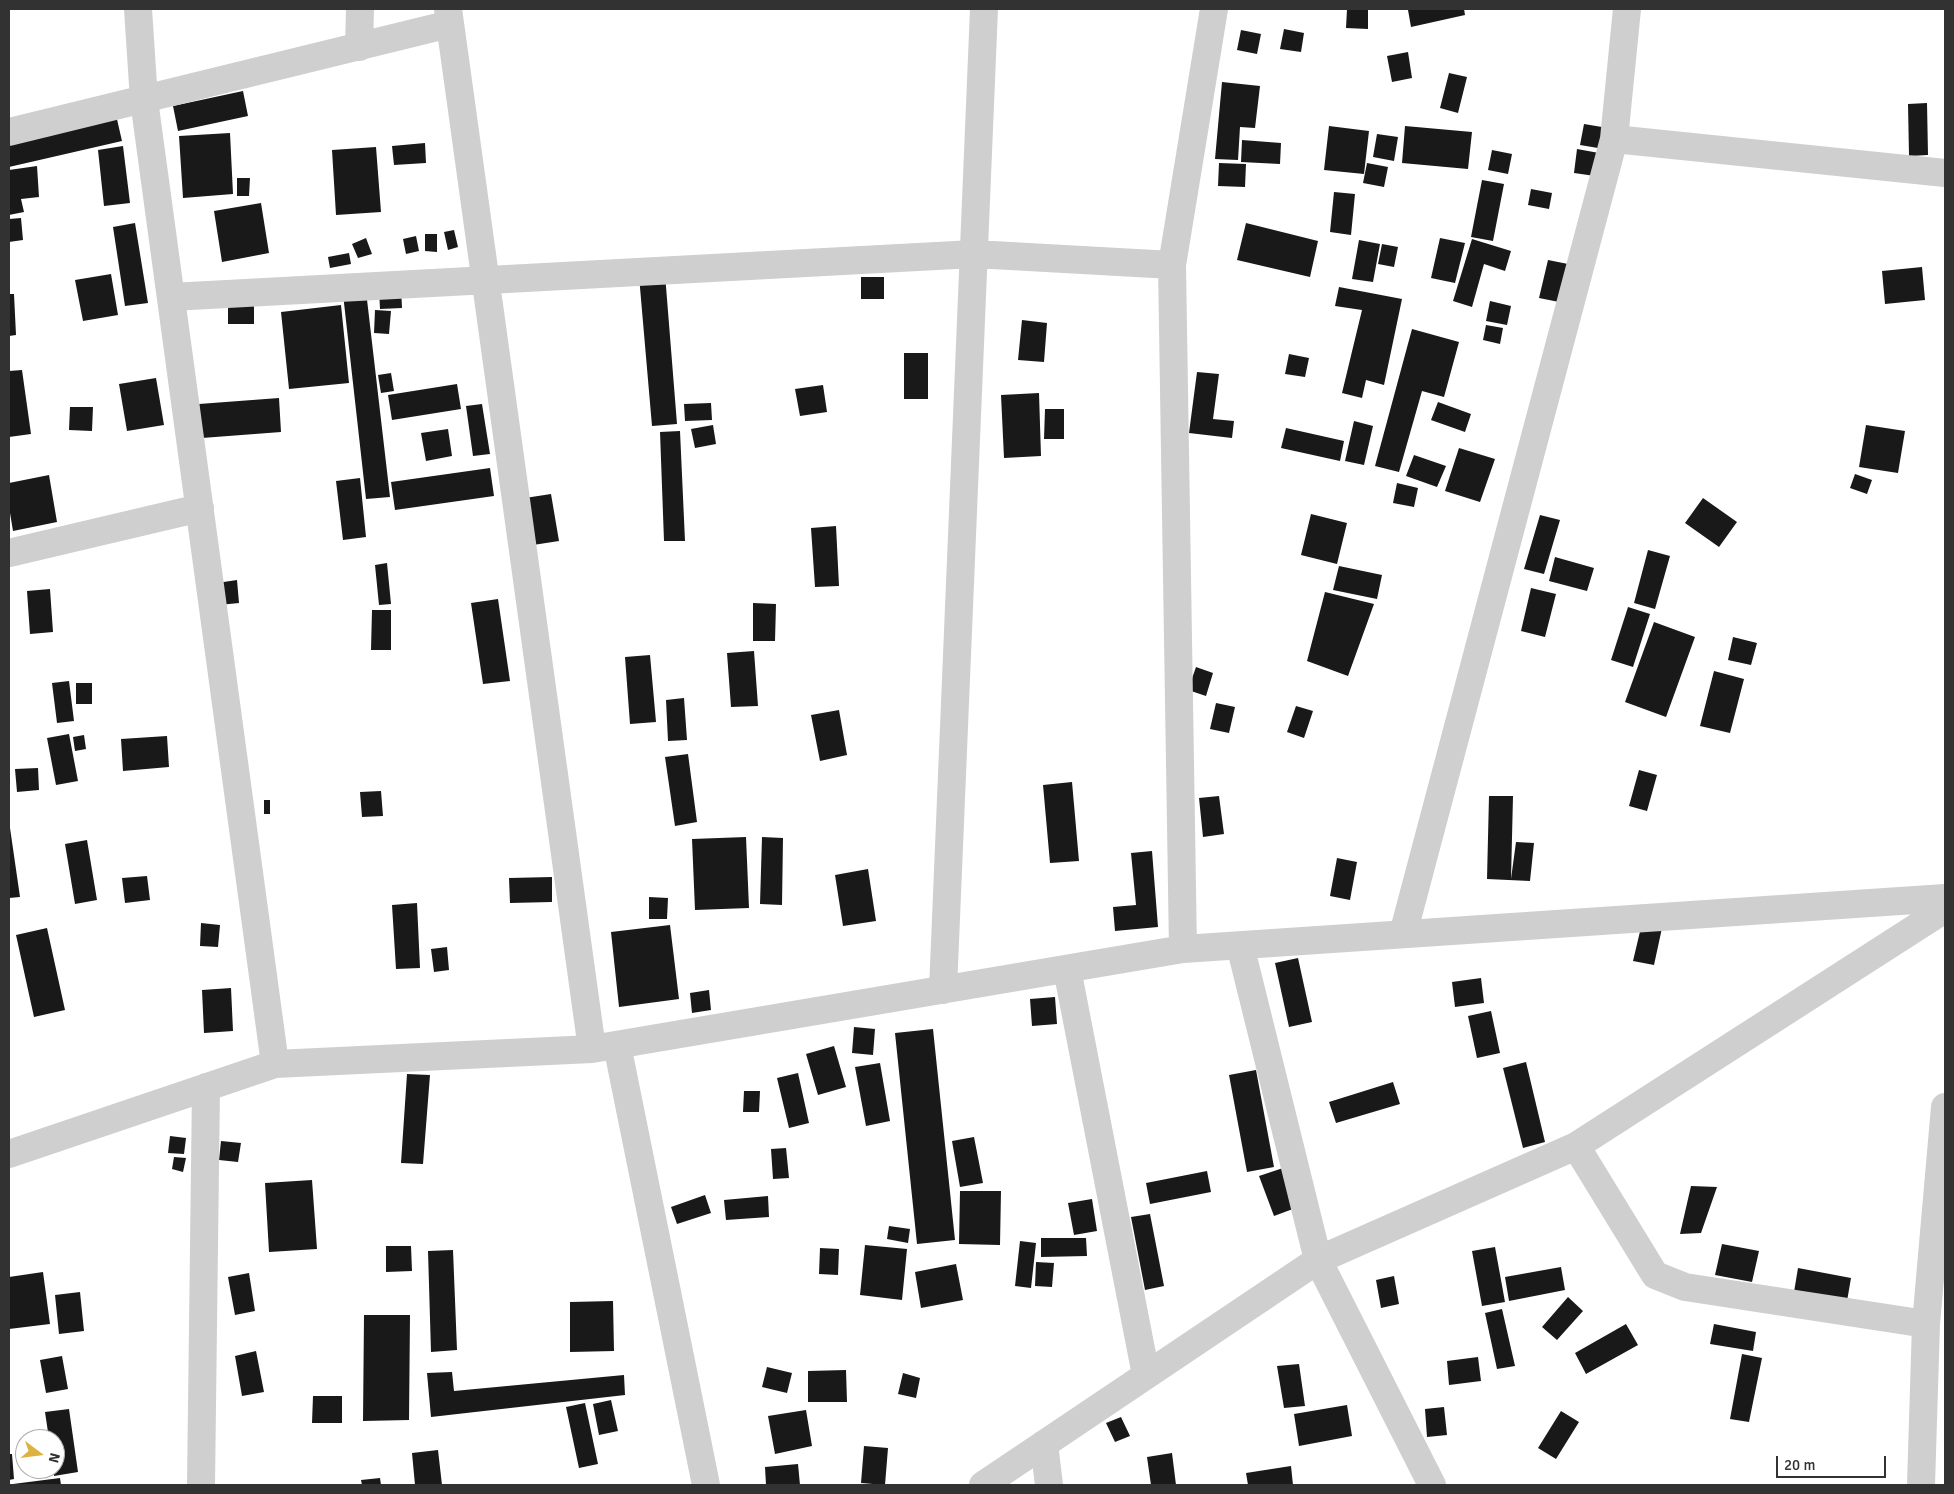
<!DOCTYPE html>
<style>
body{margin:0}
#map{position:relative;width:1954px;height:1494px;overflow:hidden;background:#fff;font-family:Signika,sans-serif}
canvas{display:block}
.frame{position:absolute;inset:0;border:10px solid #323232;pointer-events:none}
.north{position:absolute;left:15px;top:1429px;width:50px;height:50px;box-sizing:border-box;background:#fff;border:1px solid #adadad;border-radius:50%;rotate:105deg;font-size:14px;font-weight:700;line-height:20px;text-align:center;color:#323232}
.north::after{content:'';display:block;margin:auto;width:18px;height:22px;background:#deb240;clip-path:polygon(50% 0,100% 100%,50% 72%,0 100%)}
.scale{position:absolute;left:1776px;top:1456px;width:110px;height:22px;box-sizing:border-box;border:2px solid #323232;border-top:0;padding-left:6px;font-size:15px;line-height:18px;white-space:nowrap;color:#323232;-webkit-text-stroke:4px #fff;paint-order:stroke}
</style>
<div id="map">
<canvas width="1954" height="1494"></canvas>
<div class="frame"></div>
<div class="north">N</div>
<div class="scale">20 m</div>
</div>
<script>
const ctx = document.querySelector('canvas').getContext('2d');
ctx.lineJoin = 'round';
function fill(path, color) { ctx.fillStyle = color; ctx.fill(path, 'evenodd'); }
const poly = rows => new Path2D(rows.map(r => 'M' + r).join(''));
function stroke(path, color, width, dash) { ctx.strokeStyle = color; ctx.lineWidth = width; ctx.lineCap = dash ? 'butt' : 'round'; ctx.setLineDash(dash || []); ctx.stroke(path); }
fill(poly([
 [1347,9,1368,9,1368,29,1346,28],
 [1413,9,1464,9,1465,15,1411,27,1408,10],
 [1284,29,1304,33,1301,52,1280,49],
 [1241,30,1261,34,1257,54,1237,50],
 [1408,52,1412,78,1392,82,1387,56],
 [1449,73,1467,77,1458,113,1440,108],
 [1222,82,1260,86,1255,128,1240,127,1238,160,1215,159],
 [243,91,248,116,178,131,173,106],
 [1927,103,1928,155,1909,156,1908,104],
 [116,115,122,141,9,167,9,139],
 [1584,124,1608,128,1604,149,1580,145],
 [1329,126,1369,131,1364,174,1324,170],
 [1405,126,1472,132,1468,169,1402,163],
 [230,133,233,194,183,198,179,136],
 [1377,134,1398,137,1394,161,1373,157],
 [1242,140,1281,143,1280,164,1241,162],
 [425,143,426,163,394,165,392,146],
 [123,146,130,203,104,206,98,150],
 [376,147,381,212,336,215,332,150],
 [1577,149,1599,153,1595,176,1574,173],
 [1492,150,1512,154,1508,174,1488,170],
 [1219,163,1246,164,1245,187,1218,186],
 [1367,163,1388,167,1384,187,1363,183],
 [37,166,39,197,21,199,24,212,9,215,9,170],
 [237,178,250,178,249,196,237,196],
 [1482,180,1504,184,1493,241,1471,237],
 [1531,189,1552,193,1549,209,1528,205],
 [1334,192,1355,194,1351,235,1330,232],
 [261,203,269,253,222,262,214,211],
 [21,218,23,240,9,242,9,219],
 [135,223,148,303,125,306,113,227],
 [1246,223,1318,241,1310,277,1237,260],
 [454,230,458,247,448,250,444,232],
 [425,234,437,234,437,252,425,251],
 [416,236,419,251,406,254,403,239],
 [366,238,372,254,358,258,352,244],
 [1440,238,1465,243,1455,283,1431,278],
 [1472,239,1511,251,1505,271,1484,264,1472,307,1453,301],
 [1359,240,1380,244,1373,282,1352,279],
 [1382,244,1398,247,1394,267,1378,264],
 [349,253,351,264,330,268,328,257],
 [1548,260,1568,264,1559,302,1539,298],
 [1922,267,1925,300,1885,304,1882,271],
 [111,274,118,315,83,321,75,280],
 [665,274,677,424,652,426,639,276],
 [861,277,884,277,884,299,861,299],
 [1339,287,1402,299,1384,385,1366,380,1362,398,1342,393,1362,310,1335,306],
 [401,288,402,308,380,309,379,289],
 [366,291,390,497,366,499,343,294],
 [9,294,14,294,16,335,9,336],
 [228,301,254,301,254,324,228,324],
 [1490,301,1511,306,1507,325,1486,321],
 [341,305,349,383,289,389,281,312],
 [375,310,391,311,389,334,374,333],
 [1022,320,1047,323,1044,362,1018,360],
 [1486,325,1503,328,1500,344,1483,340],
 [1412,329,1459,342,1444,397,1422,391,1399,472,1375,466],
 [904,353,928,353,928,399,904,399],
 [1289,354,1309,358,1305,377,1285,374],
 [22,370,31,434,9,437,9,371],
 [1197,372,1219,374,1213,419,1234,421,1232,438,1189,433],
 [391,373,394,391,381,393,378,375],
 [156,378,164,425,127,431,119,384],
 [457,384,461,409,392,420,388,395],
 [823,385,827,412,800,416,795,389],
 [1039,393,1041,456,1004,458,1001,395],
 [279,398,281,432,202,438,199,404],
 [1438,402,1471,414,1465,432,1431,420],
 [711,403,712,420,685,421,684,404],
 [482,404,490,454,473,456,466,406],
 [70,407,93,407,92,431,69,430],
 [1045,409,1064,409,1064,439,1044,439],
 [1354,421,1373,426,1364,465,1345,461],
 [713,425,716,444,695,448,691,429],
 [1866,425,1905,431,1898,473,1859,467],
 [1286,428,1344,441,1340,461,1281,448],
 [448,429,452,456,426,461,421,433],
 [680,431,685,541,664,541,660,432],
 [1459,448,1495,459,1480,502,1445,491],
 [1414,455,1446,466,1437,487,1406,476],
 [490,468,494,496,395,510,391,482],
 [1855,474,1872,480,1867,494,1850,488],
 [49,475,57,522,13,531,9,507,9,483],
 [360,478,366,537,343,540,336,481],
 [1397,483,1418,488,1414,507,1393,503],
 [551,494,559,541,533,545,525,498],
 [1703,498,1737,522,1719,547,1685,523],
 [1311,514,1347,523,1337,564,1301,555],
 [1540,515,1560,520,1544,574,1524,569],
 [836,526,839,586,815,587,811,528],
 [1648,550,1670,556,1655,609,1634,603],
 [1555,557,1594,568,1587,591,1549,581],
 [387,563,391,604,379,605,375,565],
 [1339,566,1382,575,1377,599,1333,590],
 [237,580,239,603,219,605,217,583],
 [1531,588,1556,594,1545,637,1521,631],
 [50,589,53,632,30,634,27,591],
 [1325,592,1374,604,1348,676,1307,661],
 [498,599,510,681,483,684,471,603],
 [753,603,776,604,775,641,753,641],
 [1628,607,1650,614,1633,667,1611,660],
 [372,610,391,610,391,650,371,650],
 [1654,622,1695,637,1666,717,1625,702],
 [1733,637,1757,643,1751,665,1728,660],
 [754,651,758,706,731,707,727,653],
 [650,655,656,722,630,724,625,657],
 [1196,667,1213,673,1206,696,1188,690],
 [1714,671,1744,679,1730,733,1700,726],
 [69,681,74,721,57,723,52,683],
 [76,683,92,683,92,704,76,704],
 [684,698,687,740,668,741,666,700],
 [1216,703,1235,707,1229,733,1210,729],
 [1296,706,1313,711,1304,738,1287,732],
 [839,710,847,755,820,761,811,715],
 [69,734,78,781,56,785,47,738],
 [84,735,86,749,75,751,73,737],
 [167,736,169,767,123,771,121,739],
 [688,754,697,822,675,826,665,757],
 [38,768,39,790,17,792,15,769],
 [1639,770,1657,775,1647,811,1629,806],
 [1072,782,1079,861,1050,863,1043,785],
 [381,791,383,816,362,817,360,792],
 [1219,796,1224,834,1203,837,1199,798],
 [1489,796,1513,796,1511,879,1516,842,1534,843,1530,881,1487,879],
 [264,800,270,800,270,814,264,814],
 [9,821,20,897,9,898],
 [746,837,749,908,695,910,692,839],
 [762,837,783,838,782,905,760,904],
 [87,840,97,900,75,904,65,844],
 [1152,851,1158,927,1115,931,1113,907,1136,905,1131,853],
 [1337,858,1357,862,1350,900,1330,896],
 [868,869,876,921,843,926,835,875],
 [147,876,150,900,125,903,122,878],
 [552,877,552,902,510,903,509,878],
 [649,897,668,898,667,919,649,919],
 [417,903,420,968,396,969,392,905],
 [201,923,220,925,218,947,200,946],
 [1642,923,1662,928,1654,965,1633,961],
 [670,925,679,999,619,1007,611,932],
 [47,928,65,1010,34,1017,16,935],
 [447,947,449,970,434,972,431,949],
 [1298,958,1312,1022,1289,1027,1275,963],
 [1481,978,1484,1003,1455,1007,1452,982],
 [231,988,233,1031,204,1033,202,990],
 [709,990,711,1010,692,1013,690,993],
 [1055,997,1057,1024,1032,1026,1030,999],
 [1491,1011,1500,1053,1477,1058,1468,1016],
 [854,1027,875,1029,873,1055,852,1053],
 [933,1029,955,1240,917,1244,895,1033],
 [834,1046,846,1087,818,1095,806,1054],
 [1526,1062,1545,1142,1523,1148,1503,1068],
 [880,1063,890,1121,866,1126,855,1067],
 [1256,1070,1274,1167,1247,1172,1229,1075],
 [798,1073,809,1123,789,1128,777,1078],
 [407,1074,430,1075,423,1164,401,1163],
 [1393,1082,1400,1104,1336,1123,1329,1102],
 [744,1091,760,1091,759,1112,743,1112],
 [170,1136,186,1138,184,1154,168,1153],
 [974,1137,983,1183,960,1187,952,1141],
 [221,1141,241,1143,238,1162,219,1160],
 [786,1148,789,1178,773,1179,771,1149],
 [174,1157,186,1158,183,1172,172,1169],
 [1286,1167,1301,1206,1274,1216,1259,1176],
 [1207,1171,1211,1192,1150,1204,1146,1183],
 [312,1180,317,1249,269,1252,265,1183],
 [1691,1186,1717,1187,1701,1233,1680,1234],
 [960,1191,1001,1191,1000,1245,959,1244],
 [705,1195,711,1213,677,1224,671,1207],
 [768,1196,769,1217,726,1220,724,1200],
 [1092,1199,1097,1231,1074,1235,1068,1203],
 [1150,1214,1164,1286,1145,1290,1131,1217],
 [889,1226,910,1229,908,1243,887,1239],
 [1041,1238,1086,1238,1087,1256,1041,1257],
 [1020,1241,1036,1243,1031,1288,1015,1286],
 [1722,1244,1759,1251,1752,1282,1715,1275],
 [865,1245,907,1249,902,1300,860,1295],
 [386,1246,411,1246,412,1271,386,1272],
 [1495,1247,1505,1302,1482,1306,1472,1251],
 [820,1248,839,1249,838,1275,819,1274],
 [453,1250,457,1350,431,1352,428,1251],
 [1036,1262,1054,1263,1052,1287,1035,1286],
 [956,1264,963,1300,921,1308,915,1272],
 [1561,1267,1565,1290,1509,1301,1505,1277],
 [1798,1268,1851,1278,1846,1307,1793,1298],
 [43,1272,50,1324,9,1329,9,1277],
 [249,1273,255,1311,235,1315,228,1277],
 [1394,1276,1399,1304,1381,1308,1376,1280],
 [80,1292,84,1331,59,1334,55,1295],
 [1568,1297,1583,1311,1557,1340,1542,1327],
 [613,1301,614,1351,570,1352,570,1302],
 [1502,1309,1515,1366,1497,1369,1485,1313],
 [364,1315,410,1315,409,1420,363,1421],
 [1626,1324,1638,1345,1586,1374,1575,1353],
 [1714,1324,1756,1332,1753,1351,1710,1344],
 [256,1351,264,1392,242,1396,235,1356],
 [1742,1354,1762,1358,1749,1422,1730,1419],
 [62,1356,68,1389,46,1393,40,1360],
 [1478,1357,1481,1381,1449,1385,1447,1361],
 [1299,1364,1305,1406,1284,1408,1277,1366],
 [767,1367,792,1373,787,1393,762,1387],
 [846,1370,847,1402,808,1402,808,1371],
 [452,1372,454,1391,624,1375,625,1395,431,1417,427,1373],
 [903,1373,920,1378,916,1398,898,1394],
 [313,1396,342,1396,342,1423,312,1423],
 [611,1400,618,1431,599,1435,593,1404],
 [585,1403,598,1464,579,1468,566,1407],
 [1347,1405,1352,1436,1299,1446,1294,1414],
 [1444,1407,1447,1435,1427,1437,1425,1409],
 [69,1409,78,1472,54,1476,55,1439,49,1439,45,1412],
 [806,1410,812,1446,775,1454,768,1416],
 [1561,1411,1579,1422,1556,1459,1538,1448],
 [1121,1417,1130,1436,1115,1442,1106,1423],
 [864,1446,888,1448,885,1485,861,1483],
 [438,1450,442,1485,415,1485,412,1453],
 [1172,1453,1176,1485,1151,1485,1147,1457],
 [9,1454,12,1454,14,1479,9,1480],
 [798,1464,800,1485,766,1485,765,1467],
 [1291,1466,1293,1485,1248,1485,1246,1473],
 [60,1478,61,1485,13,1485,13,1484],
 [380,1478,381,1485,362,1485,361,1480]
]), '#191919');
stroke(poly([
 [138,9,144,100,275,1064],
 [448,9,592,1049],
 [359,47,360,9],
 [9,132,450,24],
 [1614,139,1945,173],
 [171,297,974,254,1172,265],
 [9,553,200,508],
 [1403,934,1614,139,1627,9],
 [1240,945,1318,1260,1432,1485],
 [1183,949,1172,265,1214,9],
 [1067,969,1146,1375],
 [943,990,984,9],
 [617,1045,706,1485],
 [1576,1146,1655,1275,1685,1287,1926,1324],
 [9,1154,275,1064,592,1049,1183,949,1945,898],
 [1044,1444,1049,1485],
 [201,1485,206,1087],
 [983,1485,1318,1260,1576,1146,1945,909],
 [1921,1485,1926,1324,1945,1107]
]), '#cfcfcf', 28);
</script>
